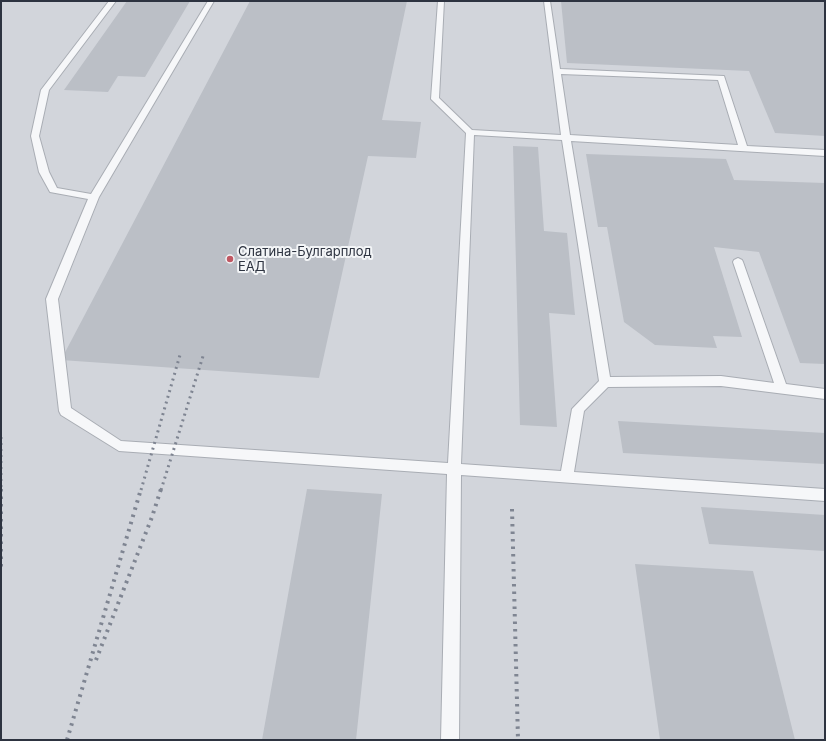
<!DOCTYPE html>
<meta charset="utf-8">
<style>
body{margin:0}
#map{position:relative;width:826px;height:741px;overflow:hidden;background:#e3e6ea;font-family:Inter,sans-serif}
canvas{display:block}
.frame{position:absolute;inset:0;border:2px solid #2d3340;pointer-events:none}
</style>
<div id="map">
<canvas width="826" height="741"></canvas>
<div class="frame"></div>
</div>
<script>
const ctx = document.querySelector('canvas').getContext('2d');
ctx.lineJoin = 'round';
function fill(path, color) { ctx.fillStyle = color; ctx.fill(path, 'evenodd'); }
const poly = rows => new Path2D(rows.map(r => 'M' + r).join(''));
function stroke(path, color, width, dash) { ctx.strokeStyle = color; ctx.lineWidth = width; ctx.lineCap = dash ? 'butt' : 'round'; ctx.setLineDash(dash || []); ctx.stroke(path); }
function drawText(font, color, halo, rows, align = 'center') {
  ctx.font = font + ' Inter,sans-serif'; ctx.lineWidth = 4; ctx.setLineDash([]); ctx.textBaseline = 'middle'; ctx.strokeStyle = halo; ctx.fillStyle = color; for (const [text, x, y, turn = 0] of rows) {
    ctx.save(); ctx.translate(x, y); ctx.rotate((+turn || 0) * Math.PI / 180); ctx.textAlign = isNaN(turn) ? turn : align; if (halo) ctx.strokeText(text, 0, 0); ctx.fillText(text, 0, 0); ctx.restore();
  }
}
fill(poly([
 [1,1,825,1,825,740,1,740]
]), '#d2d5db');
fill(poly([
 [127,1,190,1,145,77,118,76,108,92,64,90],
 [250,1,407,1,382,120,421,122,416,158,368,156,319,378,61,360],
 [561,1,825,1,825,136,775,133,749,71,567,63],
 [513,146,538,147,544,231,567,233,575,315,549,313,557,427,520,425],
 [586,154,726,159,734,180,825,183,825,364,800,363,759,252,714,247,742,337,713,336,717,348,655,345,624,322,607,227,598,227],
 [618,421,825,433,825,464,623,453],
 [307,489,382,494,356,740,262,740],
 [701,507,825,515,825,551,709,544],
 [635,564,753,571,795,740,660,740]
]), '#bbbfc6');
const service = poly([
 [109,1,116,1,49,90,39,136,49,172,57,188,91,194,208,1,214,1,99,197,58,299,71,408,121,441,448,463,466,133,431,99,438,1,444,1,439,98,472,130,561,135,544,1,550,1,560,69,724,76,747,146,825,150,825,156,571,141,610,377,721,376,774,383,733,262,734,260,738,258,742,260,743,262,786,384,825,389,825,399,721,386,608,387,584,411,574,472,825,489,825,501,461,475,459,740,441,740,447,474,119,451,61,415,59,411,46,299,88,199,50,192,39,172,31,136,41,90,109,1],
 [561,74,718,80,738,145,570,135,561,74],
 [474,135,562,140,599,381,572,409,561,471,461,464,474,135]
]);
stroke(service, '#a9adb4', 2);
fill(service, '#f6f7f9');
stroke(poly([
 [1,437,1,490],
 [141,490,180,355],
 [161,490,204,353]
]), '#7f8592', 3, [2, 4]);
stroke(poly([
 [1,489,1,567],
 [512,509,518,740],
 [96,660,152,517,161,489],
 [67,740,141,489]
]), '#7f8592', 4, [2.5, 5]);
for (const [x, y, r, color] of [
 [230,259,4,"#c05863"]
]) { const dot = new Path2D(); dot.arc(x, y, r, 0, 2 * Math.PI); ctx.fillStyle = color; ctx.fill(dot); stroke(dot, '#f3f5f7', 1.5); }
drawText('13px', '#2d3340', '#f3f5f7', [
 ["Слатина-Булгарплод",238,252],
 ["ЕАД",238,267]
], 'left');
</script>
